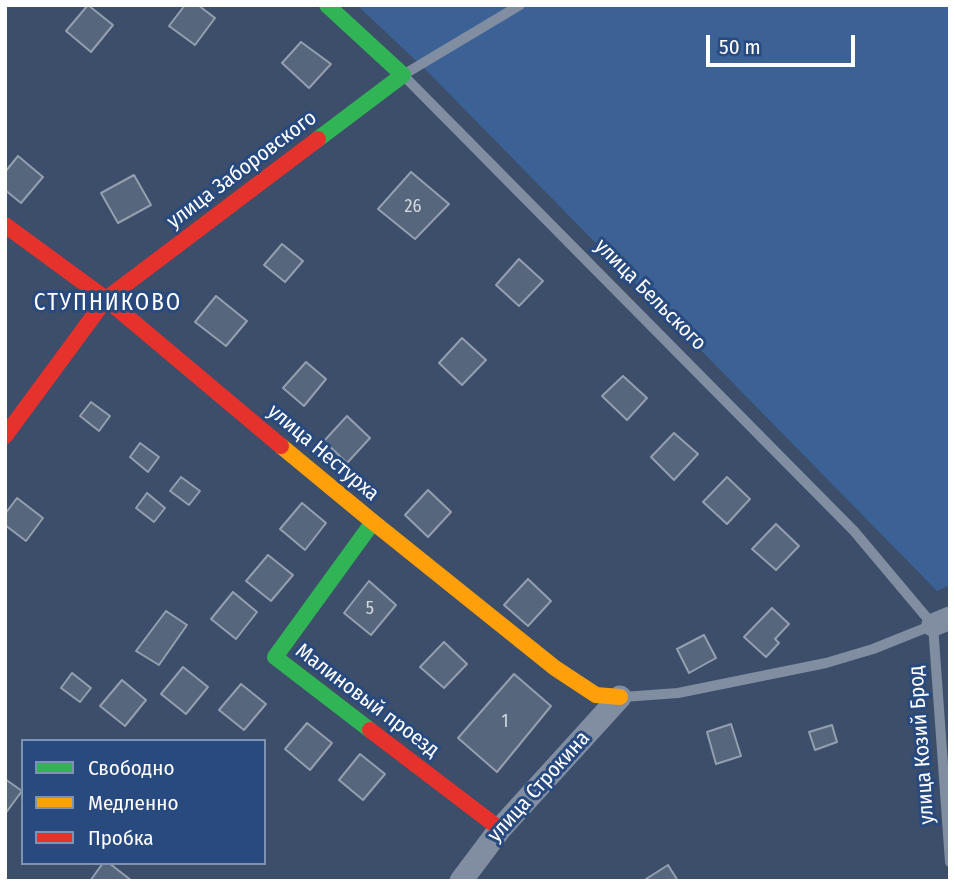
<!DOCTYPE html>
<meta charset="utf-8">
<style>
body{margin:0}
#map{position:relative;width:955px;height:886px;overflow:hidden;background:#3c4e6a;font-family:"Fira Sans Condensed",sans-serif}
canvas{display:block}
.frame{position:absolute;inset:0;border:7px solid #fff;pointer-events:none}
.legend{position:absolute;left:21px;top:739px;width:245px;height:126px;box-sizing:border-box;background:#284a7e;border:2px solid #7e92b2;margin:0;padding:9px 12px;list-style:none;font-size:21px;color:#fff}
.legend li{display:flex;align-items:center;gap:14px;height:35px}
.legend b{width:35px;border:2px solid #7e92b2}
.scale{position:absolute;left:706px;top:35px;width:149px;height:32px;box-sizing:border-box;border:4px solid #fff;border-top:0;padding-left:9px;font-size:21px;line-height:24px;white-space:nowrap;color:#fff;-webkit-text-stroke:5px #284a7e;paint-order:stroke}
</style>
<div id="map">
<canvas width="955" height="886"></canvas>
<div class="frame"></div>
<ul class="legend">
<li><b style="height:9px;background:#30b455"></b>Свободно</li>
<li><b style="height:9px;background:#ff9f0a"></b>Медленно</li>
<li><b style="height:9px;background:#e5322d"></b>Пробка</li>
</ul>
<div class="scale">50 m</div>
</div>
<script>
const ctx = document.querySelector('canvas').getContext('2d');
ctx.lineJoin = 'round';
function fill(path, color) { ctx.fillStyle = color; ctx.fill(path, 'evenodd'); }
const poly = rows => new Path2D(rows.map(r => 'M' + r).join(''));
function stroke(path, color, width, dash) { ctx.strokeStyle = color; ctx.lineWidth = width; ctx.lineCap = dash ? 'butt' : 'round'; ctx.setLineDash(dash || []); ctx.stroke(path); }
function drawText(font, color, halo, rows, align = 'center') {
  ctx.font = font + ' "Fira Sans Condensed",sans-serif'; ctx.lineWidth = 6; ctx.setLineDash([]); ctx.textBaseline = 'middle'; ctx.strokeStyle = halo; ctx.fillStyle = color; for (const [text, x, y, turn = 0] of rows) {
    ctx.save(); ctx.translate(x, y); ctx.rotate((+turn || 0) * Math.PI / 180); ctx.textAlign = isNaN(turn) ? turn : align; if (halo) ctx.strokeText(text, 0, 0); ctx.fillText(text, 0, 0); ctx.restore();
  }
}
fill(poly([
 [357,5,950,5,950,585,937,591,427,71]
]), '#3c6194');
const building = poly([
 [88,5,113,25,91,52,66,31,88,5],
 [185,5,198,5,215,18,195,45,169,26,185,5],
 [301,42,331,64,309,88,282,63,301,42],
 [18,156,43,177,21,203,5,190,5,172,18,156],
 [411,172,449,204,415,239,378,209,411,172],
 [134,175,151,205,118,223,101,193,134,175],
 [282,244,303,261,285,282,264,265,282,244],
 [519,259,543,281,519,306,496,285,519,259],
 [216,296,247,321,226,346,195,322,216,296],
 [462,338,486,360,462,385,439,363,462,338],
 [306,362,326,379,304,406,283,388,306,362],
 [623,376,647,398,627,420,602,396,623,376],
 [91,402,110,416,99,431,80,416,91,402],
 [347,416,370,438,347,463,324,441,347,416],
 [674,433,698,454,674,480,651,457,674,433],
 [140,443,159,457,148,472,130,457,140,443],
 [181,477,200,491,189,505,170,491,181,477],
 [727,477,750,499,727,524,703,502,727,477],
 [428,490,451,512,428,537,405,515,428,490],
 [147,493,165,508,154,522,136,508,147,493],
 [17,498,43,518,26,541,5,525,5,514,17,498],
 [302,503,326,523,305,550,280,529,302,503],
 [776,524,799,546,776,570,752,549,776,524],
 [268,555,293,575,271,601,246,581,268,555],
 [528,579,551,601,528,626,504,605,528,579],
 [369,581,396,605,371,635,344,613,369,581],
 [233,592,257,612,236,639,211,619,233,592],
 [772,608,789,624,775,639,779,643,766,657,744,637,772,608],
 [166,611,187,625,159,665,136,651,166,611],
 [704,635,716,658,689,673,677,649,704,635],
 [444,642,467,664,444,688,420,667,444,642],
 [183,667,208,687,186,714,161,694,183,667],
 [72,673,91,688,80,702,61,688,72,673],
 [514,674,551,706,497,772,458,738,514,674],
 [122,680,146,700,125,726,100,706,122,680],
 [241,684,266,704,244,730,219,710,241,684],
 [307,723,332,743,310,770,285,749,307,723],
 [731,724,741,756,716,764,707,732,731,724],
 [832,725,837,742,815,750,809,732,832,725],
 [360,754,385,774,363,800,339,780,360,754],
 [5,779,22,791,5,814,5,779],
 [103,863,109,863,132,881,90,881,103,863],
 [668,865,678,881,647,881,646,879,668,865]
]);
fill(building, '#56667c');
stroke(building, '#949fb0', 2);
stroke(poly([
 [520,5,403,75,854,531,933,625],
 [933,625,950,862],
 [623,697,678,693,826,663,873,649,933,625]
]), '#818ea1', 10);
stroke(poly([
 [933,625,950,618],
 [461,881,500,829,620,697]
]), '#818ea1', 23);
stroke(poly([
 [318,139,403,75,327,5],
 [370,730,275,657,373,522]
]), '#30b455', 16);
stroke(poly([
 [281,446,373,522,555,668,596,695,620,697]
]), '#ff9f0a', 16);
stroke(poly([
 [5,225,106,299,281,446],
 [5,436,106,299,318,139],
 [370,730,500,829]
]), '#e5322d', 16);
drawText('18px', '#d5d9de', null, [
 ["26",413,207],
 ["5",370,609],
 ["1",505,722]
]);
drawText('21px', '#fff', '#284a7e', [
 ["улица Заборовского",242,170,-37],
 ["улица Бельского",650,295,45],
 ["улица Нестурха",323,453,40],
 ["Малиновый проезд",367,701,37],
 ["улица Козий Брод",922,745,-94],
 ["улица Строкина",539,787,-48]
]);
ctx.letterSpacing = '2px';
drawText('23px', '#fff', '#284a7e', [
 ["СТУПНИКОВО",108,304]
]);
ctx.letterSpacing = '0px';
</script>
